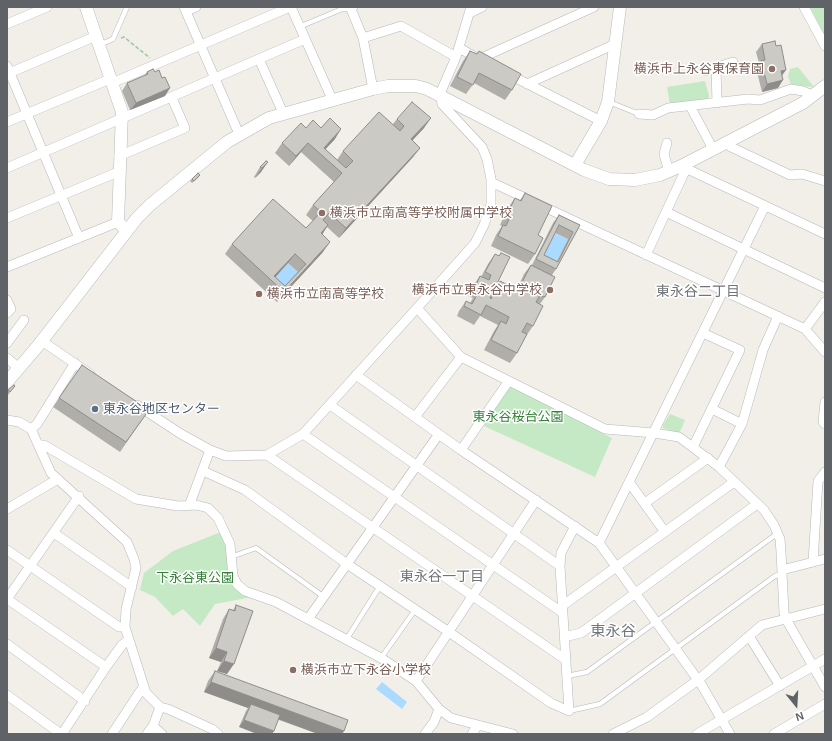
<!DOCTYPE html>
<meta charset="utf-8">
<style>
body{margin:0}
#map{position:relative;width:832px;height:741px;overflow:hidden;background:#f1efe8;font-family:Helvetica,sans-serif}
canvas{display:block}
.frame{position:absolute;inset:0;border:8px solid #5f6368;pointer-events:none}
.north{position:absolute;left:776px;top:685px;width:40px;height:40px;-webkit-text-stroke:3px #fff;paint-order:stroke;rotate:162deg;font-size:11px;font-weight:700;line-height:16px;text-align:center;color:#5f6368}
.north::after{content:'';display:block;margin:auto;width:14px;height:18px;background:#5f6368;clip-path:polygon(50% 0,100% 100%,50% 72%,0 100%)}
</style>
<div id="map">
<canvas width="832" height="741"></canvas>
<div class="frame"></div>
<div class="north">N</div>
</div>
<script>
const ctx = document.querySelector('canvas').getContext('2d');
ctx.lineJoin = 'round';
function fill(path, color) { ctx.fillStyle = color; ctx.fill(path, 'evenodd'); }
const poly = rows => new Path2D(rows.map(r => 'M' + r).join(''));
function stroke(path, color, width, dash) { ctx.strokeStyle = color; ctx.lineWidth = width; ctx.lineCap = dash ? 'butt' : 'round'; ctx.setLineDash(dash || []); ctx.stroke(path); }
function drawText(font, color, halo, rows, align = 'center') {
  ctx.font = font + ' Helvetica,"Noto Sans JP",sans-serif'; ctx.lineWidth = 3; ctx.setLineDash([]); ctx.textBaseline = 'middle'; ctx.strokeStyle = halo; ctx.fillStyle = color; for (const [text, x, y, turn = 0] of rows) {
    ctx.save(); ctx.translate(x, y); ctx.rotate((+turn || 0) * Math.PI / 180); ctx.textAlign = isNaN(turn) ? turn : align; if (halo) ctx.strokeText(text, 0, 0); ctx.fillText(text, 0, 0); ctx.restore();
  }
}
fill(poly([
 [810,7,825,7,825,36],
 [798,67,814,87,791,85,788,76,790,69],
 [705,81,709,96,707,100,670,104,667,87],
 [509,386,612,438,595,477,484,426],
 [670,414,685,420,679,434,663,428,663,425],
 [221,532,227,545,230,580,234,588,252,597,215,604,200,626,183,609,173,616,155,597,140,590,144,573,173,551]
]), '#c5e8c5');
fill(poly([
 [554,233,568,239,553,269,539,262],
 [288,263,299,273,278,296,267,286],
 [382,682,407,702,402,709,376,689]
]), '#aadaff');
const service = poly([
 [299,27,342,9,351,9],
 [99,45,113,39,127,7],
 [609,102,639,114],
 [231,557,256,548,324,597],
 [346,640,380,586],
 [381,658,415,610],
 [567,676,587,672,778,533],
 [569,711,600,704,775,576,782,574]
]);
const minor = poly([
 [184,7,239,134],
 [291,7,332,99],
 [353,7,351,9,363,38,373,89],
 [804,7,825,46],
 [186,11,196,7],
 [470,13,482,7],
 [7,24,47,7],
 [363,38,401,26,456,57],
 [459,48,479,59],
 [259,59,283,113],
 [479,59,594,7],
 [7,66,79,238],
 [716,67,717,103],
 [706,71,733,62],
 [7,74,96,36],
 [508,74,601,121],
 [112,83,290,7],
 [527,84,615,44],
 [439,96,456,57,471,7],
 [441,97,442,104,482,147,487,159,491,179,491,204,484,225,475,243,417,308,461,357,605,429,654,433,679,437,719,467,764,510,774,525,780,539,781,552,784,613,787,621,825,687],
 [690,106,713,149],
 [639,114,653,115,668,108,748,99,760,100,791,89,803,91,814,96],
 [7,122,110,79],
 [726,142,731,147,790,175,802,174,825,181],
 [667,143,664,154,669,172],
 [119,156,185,128,172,98],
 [681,166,825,234],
 [7,168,305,39],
 [491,182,805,329,825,352],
 [666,212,825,288],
 [7,218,118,172],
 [646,255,686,169],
 [7,267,118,222],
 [7,300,11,309,7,313],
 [805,329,825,302],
 [42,341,90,374],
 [7,343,24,320],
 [7,358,20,369],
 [356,375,461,450,599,543,765,206],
 [825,402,823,422,825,424],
 [137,405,181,434,210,450,226,456,267,455,303,434,417,308],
 [330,405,560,566],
 [712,409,742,424],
 [415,417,461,357],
 [7,420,19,422,31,429,51,473,127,542,134,559,136,568,126,609,125,627,146,693,160,707,168,709,212,729,218,734],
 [31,429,37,424,75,363],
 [303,434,563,613],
 [39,445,44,445,136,499,178,506,196,505,208,508,218,518,230,544,233,576,237,584,245,591,276,602,381,658,416,681,439,709,451,718,513,734],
 [693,447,740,350,703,333],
 [461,450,508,382],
 [267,455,566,660],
 [719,467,742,424,763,350,778,316],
 [203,471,245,490,347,564,449,632,551,703,569,711,560,566,561,553,575,526],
 [629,482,665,532],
 [645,503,708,458],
 [189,506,210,450],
 [7,509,58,479],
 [54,533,132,587],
 [599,543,701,684,730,734],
 [7,550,119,627,125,627],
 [813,562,818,481,825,472],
 [782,570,825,559],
 [7,599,79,496],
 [7,599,106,667],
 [562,606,734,482],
 [308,619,439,434],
 [749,636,780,686],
 [564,637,581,633,757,504],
 [7,644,85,701],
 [416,681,536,500],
 [7,695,61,734],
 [153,726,162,734],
 [62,734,106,667,122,645,128,640],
 [112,734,143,687],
 [147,734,153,726,160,707],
 [425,734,434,722,439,709],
 [472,734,478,725],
 [613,734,647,717,698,680,762,625,825,609],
 [697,734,825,659],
 [774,734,825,704]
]);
const tertiary = poly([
 [86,7,122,112,118,222,127,231],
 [575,165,601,121,608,102,620,7],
 [7,382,37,347,137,218,150,205,227,142,269,118,373,89,388,86,416,86,427,89,584,170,609,179,635,180,660,175,681,166,803,103,825,86]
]);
stroke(service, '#b5b8bc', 5.5);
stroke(minor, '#b5b8bc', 10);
stroke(tertiary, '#b5b8bc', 13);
stroke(poly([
 [121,38,124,37,150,58]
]), '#9cc7a9', 1.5, [4, 2]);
stroke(service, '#fff', 4.5);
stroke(minor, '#fff', 9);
stroke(tertiary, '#fff', 12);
fill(poly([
 [762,44,776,46,786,70,782,75,778,88,762,92,756,68,759,63,756,52],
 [470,51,477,54,479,51,512,90,505,100,474,83,466,94,450,86,463,61],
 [147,72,155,72,162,78,165,96,130,110,122,91,127,83,144,76],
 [397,119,424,128,412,141,420,148,413,157,339,238,327,227,322,234,323,252,277,302,225,254,232,244,306,228,313,221,306,215,313,205,334,182,301,152,289,166,275,153,282,143,306,128,321,128,335,139,325,149,337,160,343,151,393,124],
 [288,263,298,272,285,286,275,277],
 [266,161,261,172,255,178,254,177,260,167],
 [200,175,198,178,192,183,190,181,192,179],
 [525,193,538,235,535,254,528,264,491,246,496,235,502,226,500,225,508,208,515,198,520,200],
 [559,215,580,225,556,269,552,275,545,297,540,304,533,326,526,336,517,353,510,363,484,350,494,331,498,325,480,316,474,325,457,316,459,311,466,301,470,303,473,298,468,296,473,286,480,276,481,277,488,264,495,254,499,256,501,253,494,291,500,281,517,289,524,274,531,265,532,265,553,223],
 [555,233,568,239,557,261,544,255],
 [82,365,149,410,120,452,53,407],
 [15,386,8,395,7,393,8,390],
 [236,605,227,674,217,671,221,662,209,658,223,619,229,609,233,610],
 [215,671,344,731,342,734,318,734,279,720,239,727,246,711,248,708,204,692,208,681]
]), '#afaea9');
fill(poly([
 [786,70,780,78,781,71],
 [783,80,778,88,762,92,767,84],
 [170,88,165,96,130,110,136,103],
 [431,118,424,128,404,149,411,139],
 [341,129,335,139,321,154,324,148],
 [308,143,301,152,289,166,296,156],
 [420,148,413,157,339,238,346,228],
 [268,162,261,172,255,178,262,168],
 [328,225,322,235,321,233],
 [330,242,323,252,277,302,284,292],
 [295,254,288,263,272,281,274,276],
 [216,648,227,652,221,662,209,658],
 [224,661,234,664,227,674,217,671],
 [211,682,344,731,342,734,318,734,249,708,251,704,248,708,204,692],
 [244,720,274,731,272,734,257,734,239,727]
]), '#8f8d8a');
const building = poly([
 [775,41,776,46,781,45,786,70,781,71,783,80,767,84,761,61,765,60,762,44,775,41],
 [470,51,477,54,479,51,521,74,512,90,479,73,473,85,457,77,470,51],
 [153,69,155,72,159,70,162,78,165,77,170,88,136,103,127,83,148,74,147,72,153,69],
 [412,102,431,118,411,139,420,148,346,228,329,213,323,220,328,225,321,233,330,242,284,292,232,244,273,199,306,228,321,212,313,205,342,173,308,143,296,156,282,143,301,123,306,128,313,120,321,128,330,118,341,129,324,148,346,168,353,161,343,151,379,112,400,131,404,126,397,119,412,102],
 [295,254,306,264,285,286,274,276,295,254],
 [266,161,268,162,262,168,260,167,266,161],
 [198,173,200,175,194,181,192,179,198,173],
 [525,193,552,206,538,235,543,238,535,254,498,236,503,225,506,226,510,217,507,215,515,198,521,201,525,193],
 [559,215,580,225,556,269,536,259,559,215],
 [559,225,573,232,558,262,544,255,559,225],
 [501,253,510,257,490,298,491,299,500,281,518,290,531,265,555,277,545,297,540,295,536,302,543,306,533,326,527,323,522,332,527,334,517,353,491,340,501,321,506,324,509,317,486,305,481,315,464,306,466,301,472,304,480,289,475,287,480,276,489,280,491,275,485,272,495,254,499,256,501,253],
 [82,365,149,410,126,442,59,398,82,365],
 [14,385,15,386,10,392,8,390,14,385],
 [236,605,253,611,234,664,224,661,227,652,216,648,229,609,235,611,236,605],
 [215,671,348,720,344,731,211,682,215,671],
 [251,704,280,715,274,731,244,720,251,704]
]);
fill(building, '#cccac5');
stroke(building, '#8f8d8a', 1);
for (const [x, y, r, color] of [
 [772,69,4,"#8d6e63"],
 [322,213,4,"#8d6e63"],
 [550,290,4,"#8d6e63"],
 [259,294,4,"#8d6e63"],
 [95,409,4,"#5c6f8a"],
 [293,670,4,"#8d6e63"]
]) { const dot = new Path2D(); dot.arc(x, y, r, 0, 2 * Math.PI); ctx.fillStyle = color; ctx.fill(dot); stroke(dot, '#fff', 1.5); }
drawText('13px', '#785e54', '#fff', [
 ["横浜市上永谷東保育園",764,69,"right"],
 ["横浜市立南高等学校附属中学校",330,213],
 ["横浜市立東永谷中学校",542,290,"right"],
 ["横浜市立南高等学校",267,294],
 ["横浜市立下永谷小学校",301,670]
], 'left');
drawText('13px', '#4e5e75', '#fff', [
 ["東永谷地区センター",103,409]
], 'left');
drawText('13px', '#348238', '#fff', [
 ["東永谷桜台公園",518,417],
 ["下永谷東公園",195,578]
]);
drawText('14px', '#70757a', '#fff', [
 ["東永谷二丁目",698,292],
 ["東永谷一丁目",442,577]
]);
drawText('15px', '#70757a', '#fff', [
 ["東永谷",613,632]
]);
</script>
